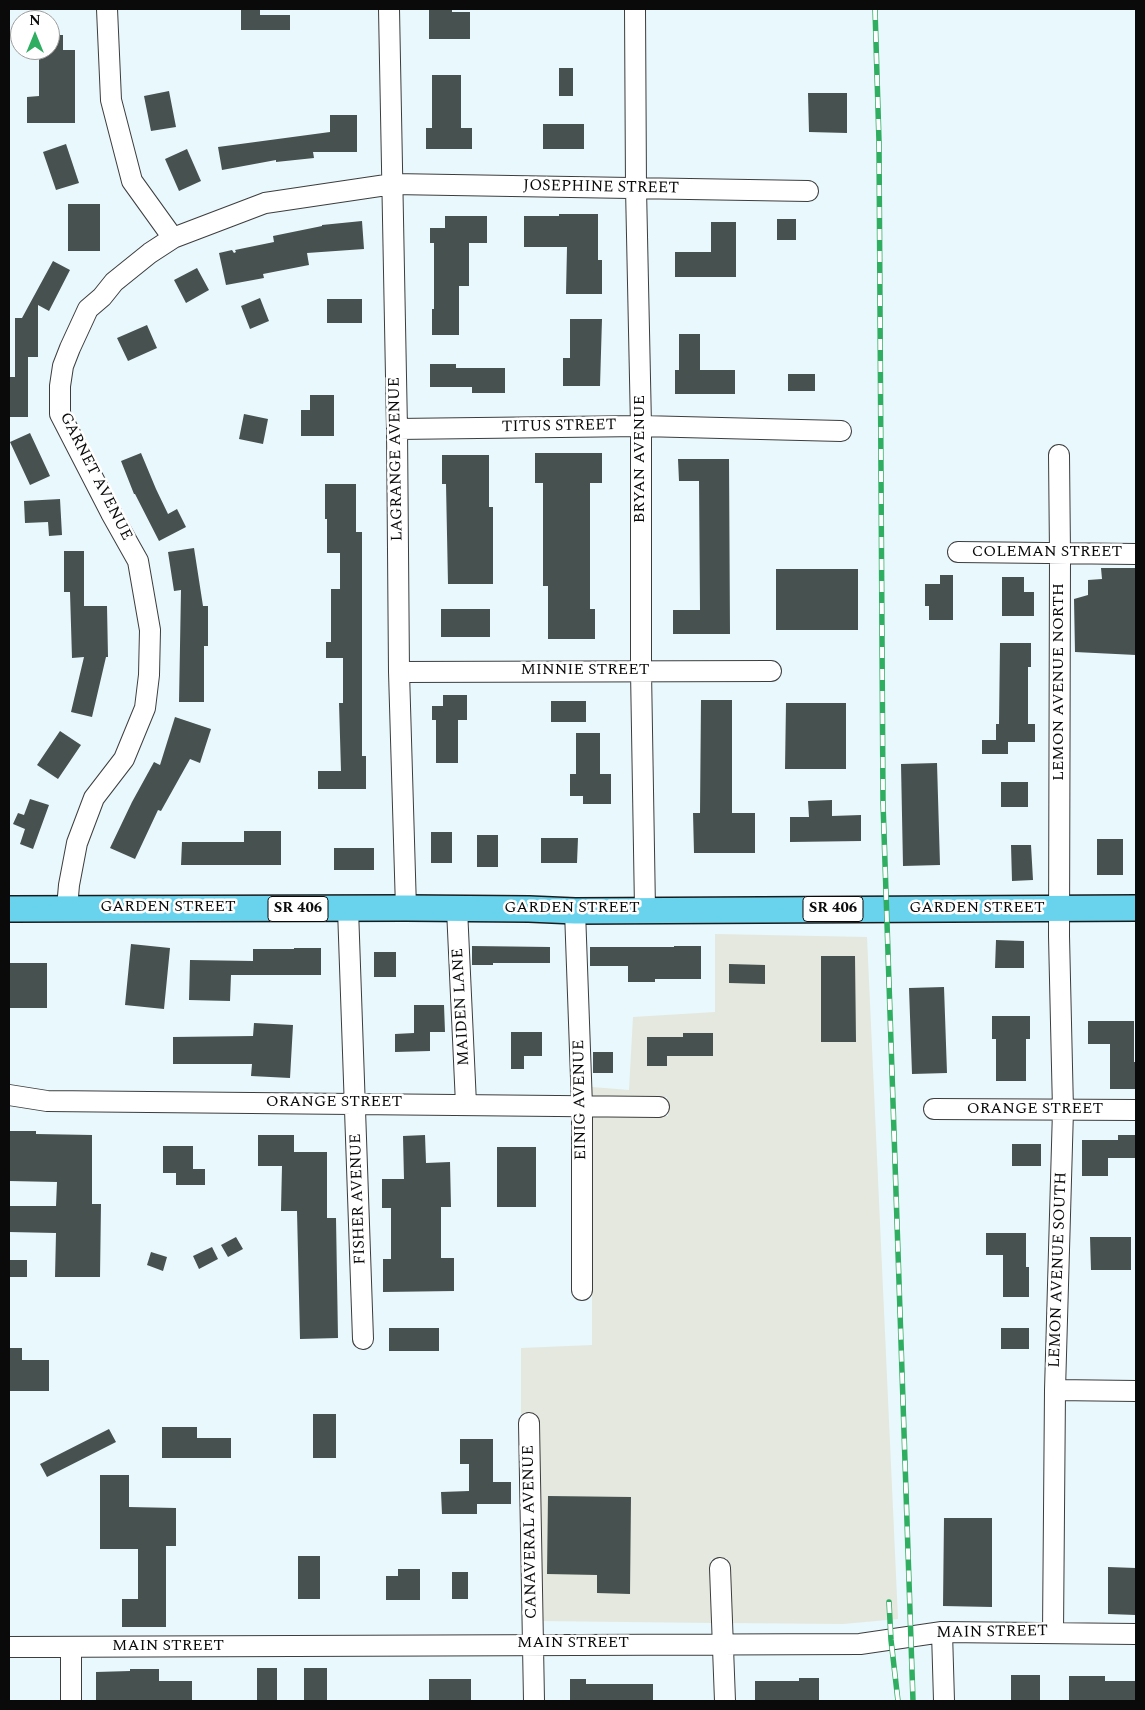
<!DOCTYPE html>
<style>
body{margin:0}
#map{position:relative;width:1145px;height:1710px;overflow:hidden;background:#e8f8fd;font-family:Spectral,serif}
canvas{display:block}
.frame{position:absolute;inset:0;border:10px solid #0a0a0a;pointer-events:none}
.north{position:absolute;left:10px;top:10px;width:50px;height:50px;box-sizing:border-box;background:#fff;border:1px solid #9d9d9d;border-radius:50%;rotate:0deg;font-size:14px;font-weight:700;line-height:20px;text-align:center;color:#0a0a0a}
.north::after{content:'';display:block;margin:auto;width:18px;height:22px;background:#2fad60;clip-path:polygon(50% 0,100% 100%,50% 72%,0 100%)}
</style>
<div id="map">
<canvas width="1145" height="1710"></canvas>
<div class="frame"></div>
<div class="north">N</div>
</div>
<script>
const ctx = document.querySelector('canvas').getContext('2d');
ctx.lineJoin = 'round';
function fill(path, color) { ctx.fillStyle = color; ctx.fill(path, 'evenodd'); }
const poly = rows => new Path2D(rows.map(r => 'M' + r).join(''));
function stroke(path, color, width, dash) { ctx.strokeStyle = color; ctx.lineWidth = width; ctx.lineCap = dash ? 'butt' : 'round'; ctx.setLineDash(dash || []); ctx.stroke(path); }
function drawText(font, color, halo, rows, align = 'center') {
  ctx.font = font + ' Spectral,serif'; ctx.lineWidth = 5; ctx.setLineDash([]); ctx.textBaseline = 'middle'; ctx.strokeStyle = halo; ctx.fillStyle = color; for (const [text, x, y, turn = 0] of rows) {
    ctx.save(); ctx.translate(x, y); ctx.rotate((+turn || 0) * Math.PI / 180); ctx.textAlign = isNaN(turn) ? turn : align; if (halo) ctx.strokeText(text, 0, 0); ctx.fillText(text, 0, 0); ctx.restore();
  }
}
fill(poly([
 [715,934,867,937,898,1619,843,1624,730,1623,727,1558,711,1559,713,1623,540,1621,537,1414,521,1414,521,1348,592,1345,592,1116,668,1116,667,1097,592,1097,592,1087,629,1090,633,1017,715,1012]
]), '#e5e8de');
fill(poly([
 [241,9,260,9,260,15,290,15,290,30,241,30],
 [429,9,452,9,452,12,470,12,470,39,429,39],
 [50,35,63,35,63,50,75,50,75,123,27,123,27,97,39,96,39,50,50,50],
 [559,68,573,68,573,96,559,96],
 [432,75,461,75,461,128,472,128,472,149,426,149,426,128,432,128],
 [169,91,176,127,151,131,144,96],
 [808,93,847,93,847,133,809,132],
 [330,115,357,115,357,152,313,152,314,158,276,162,276,160,222,170,218,147,330,132],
 [543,124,584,124,584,149,543,149],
 [66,144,79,183,56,190,43,152],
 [187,149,201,181,179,191,165,159],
 [68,204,100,204,100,251,68,251],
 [559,214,598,214,598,260,602,260,602,294,566,294,567,247,524,247,524,216,559,216],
 [445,216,487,216,487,243,469,243,469,286,459,286,459,335,432,335,432,309,434,309,434,243,430,243,430,228,445,228],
 [777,219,796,219,796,240,777,240],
 [362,221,364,249,307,253,309,265,263,274,264,278,226,285,219,253,232,250,234,253,236,252,235,250,274,242,273,236,322,226,322,225],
 [711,222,736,222,736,277,675,277,675,252,711,252],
 [53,261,70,270,49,311,38,305,38,357,28,357,28,417,9,417,9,377,15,377,15,318,22,318],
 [197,268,209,290,186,303,174,280],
 [260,298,269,321,250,329,241,306],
 [327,299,362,299,362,323,327,323],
 [570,319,602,319,600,386,563,386,563,358,570,358],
 [147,325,157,348,128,361,117,338],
 [679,334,700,334,700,370,735,370,735,394,675,394,675,370,679,370],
 [430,364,456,364,456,368,505,368,505,393,472,393,472,387,430,387],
 [788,374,815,374,815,391,788,391],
 [310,395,334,395,334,436,301,436,301,410,310,410],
 [244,414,268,419,263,444,239,439],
 [30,433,50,476,30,485,10,442],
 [141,453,156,489,168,514,177,509,186,527,159,541,135,494,134,494,121,461],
 [535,453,602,453,602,483,590,483,590,609,595,609,595,639,548,639,548,586,543,586,543,483,535,483],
 [442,455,489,455,489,507,493,507,493,584,448,584,446,484,442,484],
 [678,459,729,459,730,634,673,634,673,610,700,610,699,481,679,481],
 [325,484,356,484,356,532,362,532,362,756,366,756,366,789,318,789,318,771,341,771,339,703,343,703,343,658,326,658,326,642,331,642,331,589,340,589,340,553,327,553,327,519,325,519],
 [60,499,62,535,49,536,48,522,25,523,24,501],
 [194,548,203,606,208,606,208,646,204,646,204,702,179,702,181,590,174,591,168,552],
 [64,551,84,551,84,606,107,606,108,657,106,657,92,717,71,712,84,657,72,658,70,592,64,592],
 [1101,568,1136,568,1136,655,1075,652,1074,599,1088,595,1088,580,1102,579],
 [776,569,858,569,858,630,776,630],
 [940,575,953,575,953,620,929,620,929,606,925,606,925,584,940,584],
 [1002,577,1024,577,1024,592,1034,592,1034,616,1002,616],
 [441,609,490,609,490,637,441,637],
 [1000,643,1031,643,1031,667,1028,667,1028,724,1035,724,1035,742,1008,742,1008,754,982,754,982,740,996,740,996,724,999,724],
 [443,695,467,695,467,720,458,720,458,763,436,763,436,720,432,720,432,706,443,706],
 [701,700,732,700,732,813,755,813,755,853,694,853,693,813,700,813],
 [551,701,586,701,586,722,551,722],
 [786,703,846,703,846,769,785,769],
 [175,717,211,729,200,763,190,759,161,811,158,810,135,859,110,848,132,802,154,762,160,765],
 [60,731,81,745,58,779,37,765],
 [576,733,600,733,600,774,611,774,611,804,583,804,583,796,570,796,570,774,576,774],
 [937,763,940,865,903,866,901,764],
 [1001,782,1028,782,1028,807,1001,807],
 [30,799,49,805,33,849,20,844,25,829,13,824,18,813,24,815],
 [832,800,832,816,861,815,861,841,790,842,790,817,809,817,808,801],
 [244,831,281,831,281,865,181,865,182,842,244,842],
 [431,832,452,832,452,863,431,863],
 [477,835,498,835,498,867,477,867],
 [541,838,578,838,577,863,541,863],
 [1097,839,1123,839,1123,875,1097,875],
 [1011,845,1031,845,1033,880,1012,881],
 [334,848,374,848,374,870,334,870],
 [996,940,1024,941,1024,968,995,968],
 [131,944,170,948,164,1009,125,1005],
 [472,946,550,947,550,963,493,963,493,965,472,965],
 [674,946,701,946,701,979,655,979,655,982,628,982,628,966,590,966,590,947,674,947],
 [294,948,321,948,321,975,231,975,230,1001,189,1000,190,960,253,961,253,949,294,949],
 [374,952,396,952,396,977,374,977],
 [821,956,855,956,856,1042,821,1042],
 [9,963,47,963,47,1008,9,1008],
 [729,964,765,965,765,984,729,983],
 [944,987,947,1073,912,1074,909,988],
 [414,1005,444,1005,445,1032,430,1032,430,1051,395,1052,395,1034,414,1033],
 [992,1016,1030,1016,1030,1039,1026,1039,1026,1081,996,1081,996,1039,992,1039],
 [1088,1021,1134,1021,1134,1062,1136,1062,1136,1089,1110,1089,1110,1044,1088,1044],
 [254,1023,293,1025,290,1078,251,1076,252,1064,173,1064,173,1037,253,1036],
 [511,1032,542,1032,542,1056,524,1056,524,1069,511,1069],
 [683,1033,713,1033,713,1056,667,1056,667,1066,647,1066,647,1037,683,1037],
 [593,1052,613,1052,613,1073,593,1073],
 [9,1131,36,1131,36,1134,92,1135,92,1204,101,1204,100,1277,55,1277,56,1233,9,1232,9,1206,56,1206,57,1182,9,1181],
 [258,1135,294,1135,294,1152,327,1152,327,1218,336,1218,338,1338,300,1339,297,1211,281,1211,282,1166,258,1166],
 [425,1135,426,1163,450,1162,451,1207,441,1207,441,1258,454,1258,454,1291,383,1292,383,1259,391,1259,391,1208,382,1208,382,1179,404,1179,403,1136],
 [1118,1135,1136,1135,1136,1158,1108,1158,1108,1176,1082,1176,1082,1140,1118,1140],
 [1012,1144,1041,1144,1041,1166,1012,1166],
 [163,1146,193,1146,193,1169,205,1169,205,1185,176,1185,176,1173,163,1173],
 [497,1147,536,1147,536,1207,497,1207],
 [986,1233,1026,1233,1026,1267,1029,1267,1029,1297,1003,1297,1003,1255,986,1255],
 [236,1237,243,1249,228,1257,221,1245],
 [1090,1237,1131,1237,1131,1270,1091,1270],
 [212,1247,218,1259,199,1269,193,1256],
 [151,1252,167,1257,163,1271,147,1265],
 [9,1260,27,1260,27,1277,9,1277],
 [389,1328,439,1328,439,1351,389,1351],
 [1001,1328,1029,1328,1029,1349,1001,1349],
 [9,1348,22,1348,22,1360,49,1360,49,1391,9,1391],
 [313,1414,336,1414,336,1458,313,1458],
 [162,1427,197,1427,197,1438,231,1438,231,1458,162,1458],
 [109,1429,116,1442,47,1477,40,1464],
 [460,1439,493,1439,493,1482,511,1482,511,1504,477,1504,477,1514,442,1514,441,1492,469,1491,469,1464,460,1464],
 [100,1475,129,1475,129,1507,176,1508,176,1546,166,1546,166,1627,122,1627,122,1599,138,1599,138,1549,100,1549],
 [548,1496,631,1497,630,1594,597,1593,597,1575,547,1574],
 [944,1518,992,1518,992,1607,943,1606],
 [298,1556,320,1556,320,1599,298,1599],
 [1108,1567,1136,1568,1136,1615,1108,1614],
 [398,1569,420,1569,420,1600,386,1600,386,1576,398,1576],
 [452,1572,468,1572,468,1599,452,1599],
 [257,1668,277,1668,277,1701,257,1701],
 [304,1668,327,1668,327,1701,304,1701],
 [130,1669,159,1669,159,1681,192,1681,192,1701,96,1701,96,1672,130,1671],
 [1011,1675,1040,1675,1040,1701,1011,1701],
 [1069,1676,1105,1676,1105,1681,1136,1681,1136,1701,1069,1701],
 [799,1678,819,1678,819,1701,755,1701,755,1681,799,1681],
 [429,1679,471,1679,471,1701,429,1701],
 [570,1679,586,1679,586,1684,653,1684,653,1701,570,1701]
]), '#475150');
const minor = poly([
 [107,9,111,100,132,181,173,238],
 [389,9,397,429,399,672,406,908],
 [635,9,636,188,641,426,641,671,645,909],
 [397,429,641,426,841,431],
 [958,552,1136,554],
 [399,672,771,671],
 [67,908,69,885,77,843,94,798,124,759,145,708,149,675,150,630,138,561,111,513,60,414,60,386,63,366,70,348,88,309,102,297,114,282,150,253,173,238,265,203,393,184,808,191],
 [348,909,363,1339],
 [457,909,466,1104],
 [575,911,582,1106,582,1290],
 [9,1095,47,1101,659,1107],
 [934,1109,1136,1110],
 [1055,1390,1136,1391],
 [529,1423,534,1701],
 [720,1568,725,1701],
 [942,1632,944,1701],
 [1053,1632,1055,1390,1063,1110,1059,936,1060,554,1059,455],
 [9,1647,860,1644,942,1632,1136,1634],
 [71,1648,71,1701]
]);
const major = poly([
 [9,909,406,908,529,909,575,911,1136,908]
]);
stroke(minor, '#3d3d3d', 22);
stroke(major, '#1b1b1b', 28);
stroke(minor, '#fff', 20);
stroke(major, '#69d3ed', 25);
const rail = poly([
 [875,9,879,142,883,803,913,1701],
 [889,1602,891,1640,898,1701]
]);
stroke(rail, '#2fad60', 5.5);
stroke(rail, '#fff', 4, [11]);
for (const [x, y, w] of [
 [298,909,60],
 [833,909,60]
]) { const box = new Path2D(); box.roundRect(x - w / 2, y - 12.5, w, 25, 4); ctx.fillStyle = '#fff'; ctx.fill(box); stroke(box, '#0a0a0a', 1); }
drawText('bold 15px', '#0a0a0a', null, [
 ["SR 406",298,909],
 ["SR 406",833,909]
]);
drawText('16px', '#0a0a0a', '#fff', [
 ["JOSEPHINE STREET",601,188,1],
 ["TITUS STREET",559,427,-1],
 ["LAGRANGE AVENUE",397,459,-91],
 ["BRYAN AVENUE",641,459,-90],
 ["GARNET AVENUE",95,477,63],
 ["COLEMAN STREET",1047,553],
 ["MINNIE STREET",585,671],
 ["LEMON AVENUE NORTH",1060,682,-90],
 ["GARDEN STREET",168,908],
 ["GARDEN STREET",572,909],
 ["GARDEN STREET",977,909],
 ["MAIDEN LANE",462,1007,-93],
 ["EINIG AVENUE",581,1100,-91],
 ["ORANGE STREET",334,1103],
 ["ORANGE STREET",1035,1110],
 ["FISHER AVENUE",359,1199,-92],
 ["LEMON AVENUE SOUTH",1059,1270,-88],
 ["CANAVERAL AVENUE",531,1532,-91],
 ["MAIN STREET",992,1633,-1],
 ["MAIN STREET",573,1644],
 ["MAIN STREET",168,1647]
]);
</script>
